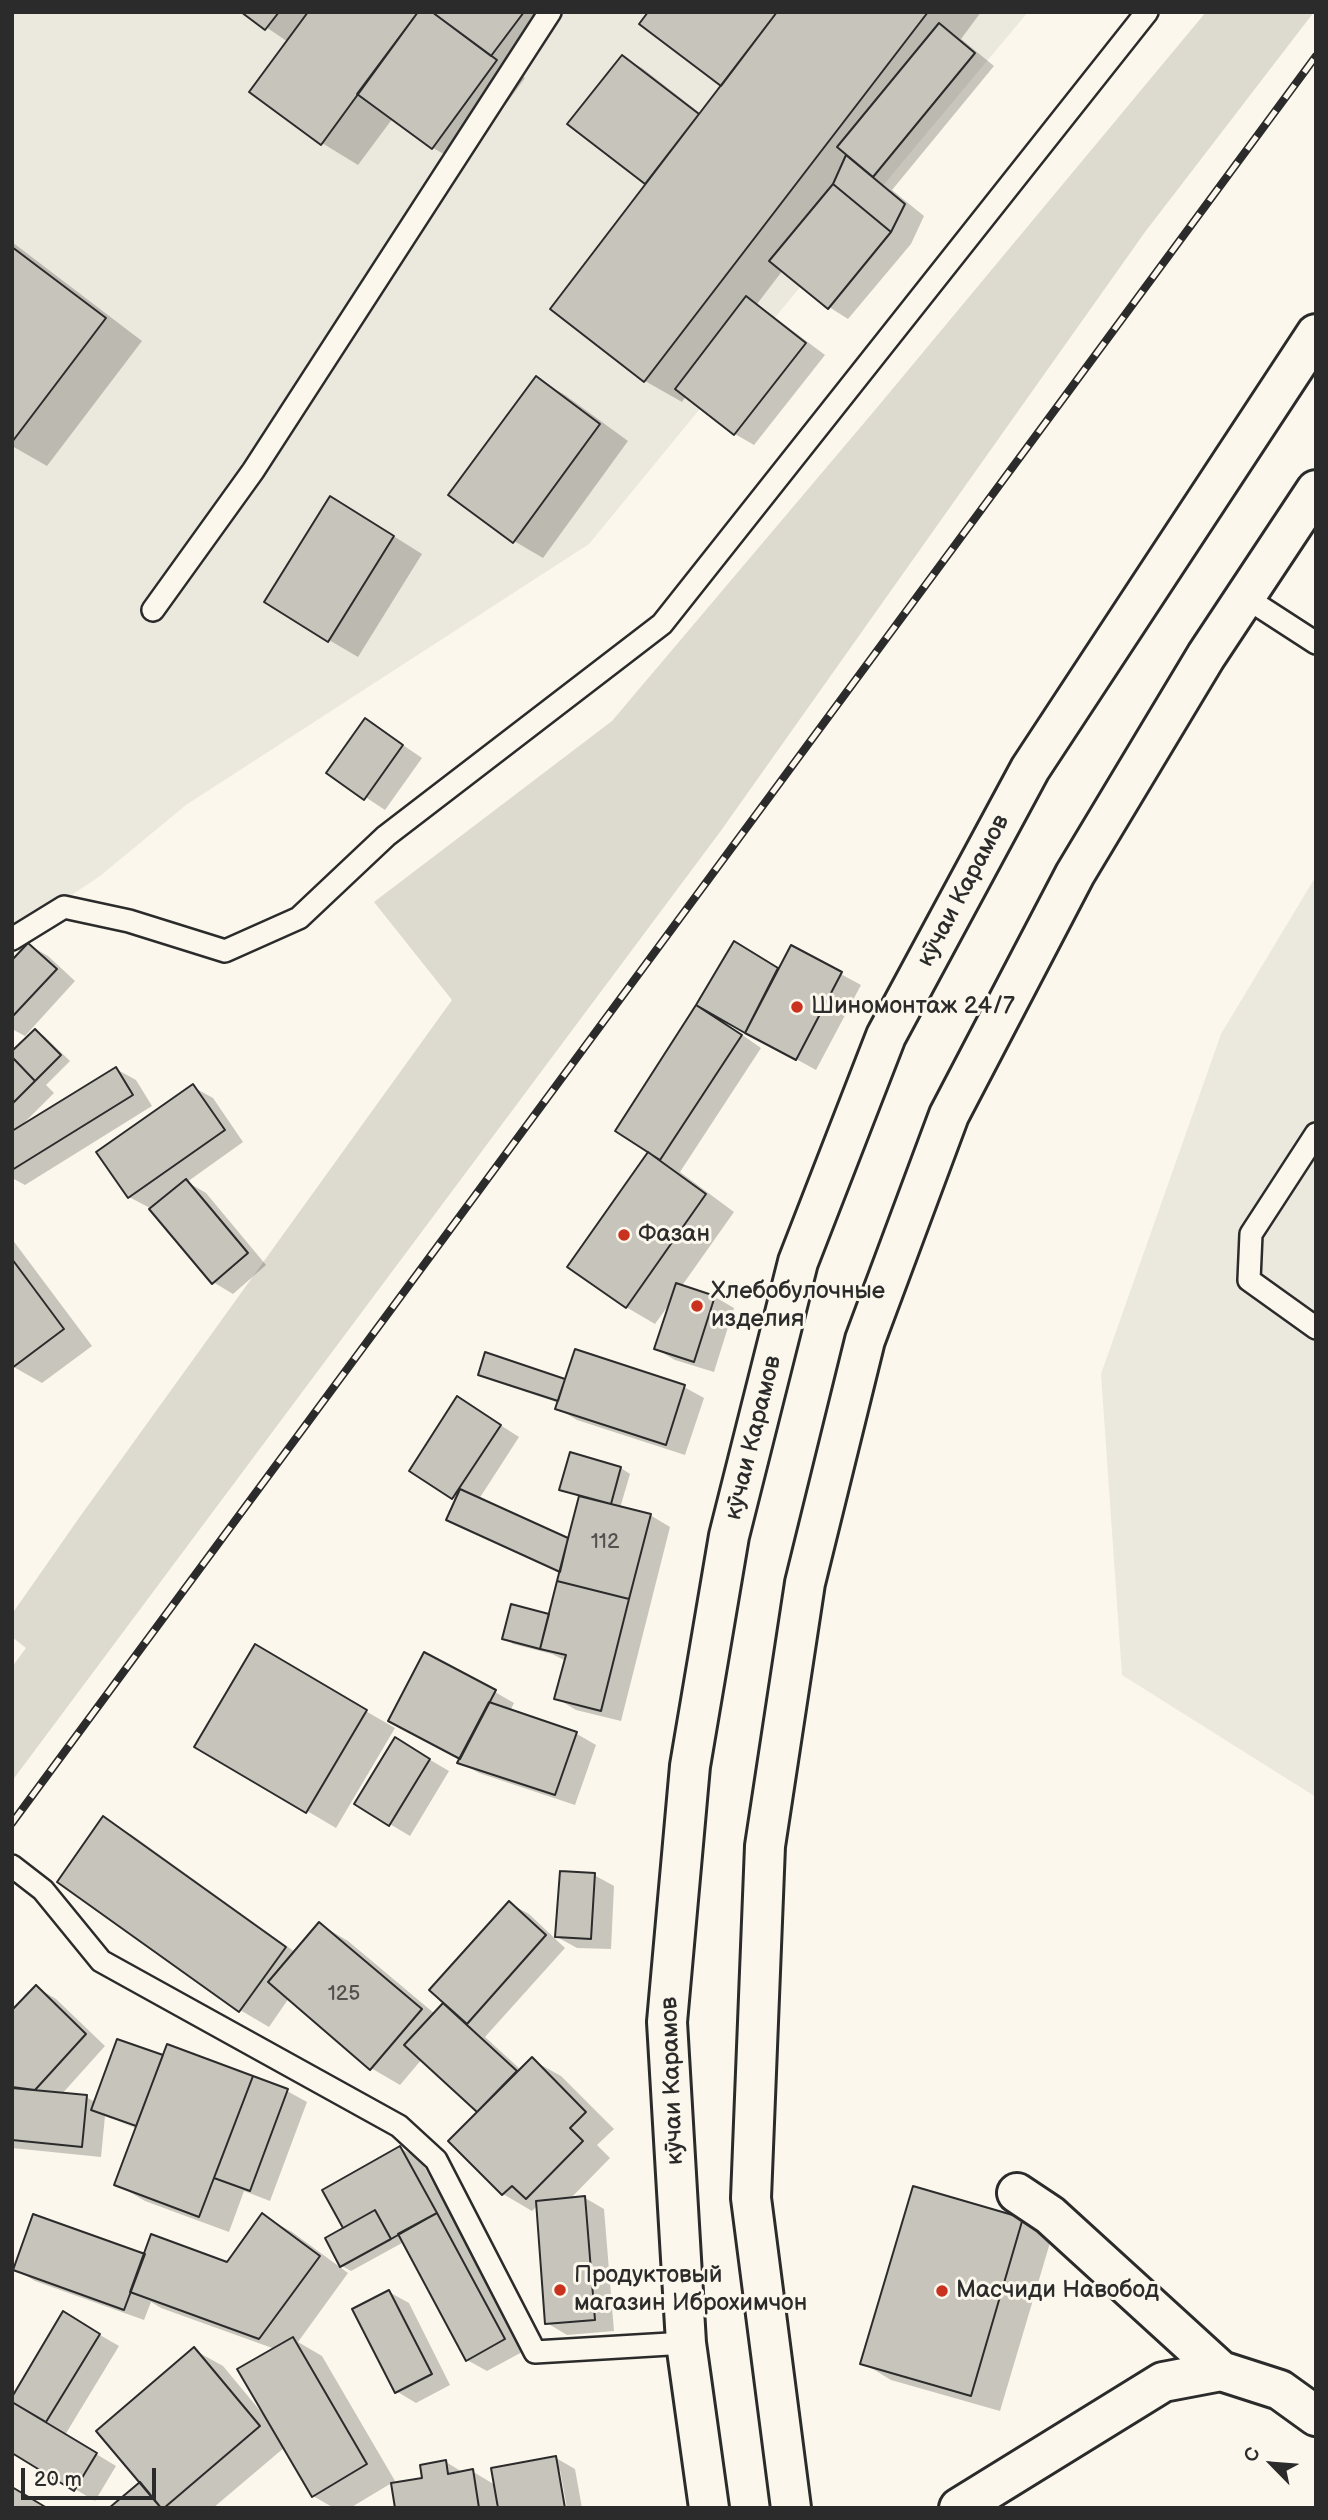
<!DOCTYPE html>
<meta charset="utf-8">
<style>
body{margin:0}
#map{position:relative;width:1328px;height:2520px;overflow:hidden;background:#fbf7ec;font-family:"Balsamiq Sans",sans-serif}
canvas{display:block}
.frame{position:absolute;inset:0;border:14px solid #2b2b2b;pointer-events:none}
.north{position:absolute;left:1237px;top:2429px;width:70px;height:70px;-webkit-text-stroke:5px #fbf7ec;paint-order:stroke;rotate:295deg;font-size:19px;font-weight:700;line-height:28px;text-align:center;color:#2b2b2b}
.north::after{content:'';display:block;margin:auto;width:24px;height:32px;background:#2b2b2b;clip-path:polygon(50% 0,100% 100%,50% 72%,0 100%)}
.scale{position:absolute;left:21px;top:2468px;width:135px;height:32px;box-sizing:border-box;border:4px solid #2b2b2b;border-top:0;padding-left:9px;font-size:21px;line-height:24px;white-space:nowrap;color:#2b2b2b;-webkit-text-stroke:5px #fbf7ec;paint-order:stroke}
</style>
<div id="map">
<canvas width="1328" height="2520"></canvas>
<div class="frame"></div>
<div class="north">С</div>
<div class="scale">20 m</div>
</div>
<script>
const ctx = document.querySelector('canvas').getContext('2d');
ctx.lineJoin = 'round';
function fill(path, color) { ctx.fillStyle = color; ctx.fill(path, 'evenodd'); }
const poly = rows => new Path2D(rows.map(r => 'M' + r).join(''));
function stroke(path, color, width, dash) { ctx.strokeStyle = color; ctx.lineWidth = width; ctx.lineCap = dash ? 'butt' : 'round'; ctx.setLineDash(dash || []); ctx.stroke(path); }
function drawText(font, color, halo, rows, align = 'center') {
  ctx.font = font + ' "Balsamiq Sans",sans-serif'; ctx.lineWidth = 6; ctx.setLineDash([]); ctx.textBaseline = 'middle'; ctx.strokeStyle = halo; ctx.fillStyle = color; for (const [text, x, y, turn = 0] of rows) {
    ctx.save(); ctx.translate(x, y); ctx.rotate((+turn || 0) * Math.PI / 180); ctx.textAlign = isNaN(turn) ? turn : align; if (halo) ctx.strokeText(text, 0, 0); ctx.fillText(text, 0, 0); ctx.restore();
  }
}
fill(poly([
 [12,12,1028,12,906,158,589,544,186,805,100,876,12,935],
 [1316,876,1316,1797,1122,1675,1101,1374,1221,1034]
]), '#ebe8de');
fill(poly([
 [1206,12,1314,12,1145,232,720,832,12,1781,12,1667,26,1648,12,1637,12,1614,79,1518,452,1000,374,902,612,721,875,410]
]), '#dddad0');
fill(poly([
 [244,12,552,12,511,68,525,78,462,164,433,148,393,118,358,165,322,143,288,42],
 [650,12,981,12,961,39,994,66,892,190,924,216,911,244,848,319,829,307,783,270,757,304,825,355,754,445,735,434,686,396,682,402,645,381,552,309,648,184,570,124,622,57,642,68,701,114,723,85],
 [12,242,142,341,47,466,12,446],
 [536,378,565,395,628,441,543,558,514,541],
 [360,515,422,554,358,657,329,640],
 [366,720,422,758,385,810,329,773],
 [734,944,780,970,791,947,861,985,816,1070,729,1022,728,1025,761,1048,680,1172,734,1212,681,1287,715,1297,734,1308,714,1372,675,1360,656,1349,670,1303,655,1324,626,1307,651,1152,698,1006],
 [29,945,48,956,75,981,25,1036,12,1029,12,963],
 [35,1031,44,1036,70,1061,46,1085,54,1093,20,1127,116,1069,136,1080,152,1106,25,1185,12,1178,12,1134,15,1132,12,1130,12,1051],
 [193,1087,213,1098,243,1142,187,1182,206,1193,266,1265,233,1294,213,1282,150,1208,129,1197],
 [12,1239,92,1346,42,1383,12,1366],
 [480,1374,684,1387,704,1398,685,1455,577,1420,557,1408,559,1403,490,1380],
 [477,1410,519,1437,479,1499,569,1541,580,1497,561,1489,571,1455,621,1468,630,1474,620,1508,650,1515,670,1527,621,1721,576,1710,556,1698,566,1661,552,1654,513,1644,504,1638,551,1616,562,1573,468,1530,448,1519,456,1500,411,1470],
 [255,1647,395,1728,336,1828,197,1746],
 [495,1692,514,1703,510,1711,577,1734,596,1745,575,1805,479,1773,459,1762],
 [415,1751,449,1771,410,1836,356,1804],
 [104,1819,132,1835,295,1952,319,1924,348,1941,435,2014,445,2003,509,1903,529,1914,565,1948,485,2037,521,2070,532,2060,561,2076,614,2129,597,2145,610,2158,570,2199,585,2198,604,2209,614,2331,567,2335,547,2323,538,2205,532,2211,503,2194,451,2141,480,2112,422,2059,400,2085,371,2068,289,1998,269,2027,240,2010,59,1881],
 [594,1875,614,1886,611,1949,577,1948,557,1937],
 [36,1987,56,1999,105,2046,61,2095,86,2097,95,2102,164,2058,168,2047,287,2091,307,2102,270,2201,244,2191,229,2232,145,2201,116,2184,137,2129,105,2116,101,2157,12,2148,12,2013],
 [112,2115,145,2128,144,2131,112,2119],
 [400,2148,420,2159,524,2351,487,2371,467,2360,406,2245,402,2243,351,2271,342,2266],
 [263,2216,292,2232,348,2273,298,2342,322,2356,395,2481,350,2508,334,2508,313,2496,285,2447,213,2508,112,2508,140,2484,194,2350,223,2366,262,2413,275,2349,161,2308,151,2302,144,2320,35,2281,15,2269,145,2256,228,2264],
 [1023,2219,1052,2236,1000,2411,891,2380,863,2363],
 [389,2292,409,2303,450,2385,416,2403,396,2391],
 [64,2314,119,2346,65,2435,116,2466,95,2501,12,2451,12,2399],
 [556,2458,575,2469,582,2508,567,2508,560,2470,496,2505,496,2508,396,2508,424,2479,446,2462,464,2473,472,2471,495,2485]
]), '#0003');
const building = poly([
 [241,12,279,12,265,30,241,12],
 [308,12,418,12,321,145,249,92,308,12],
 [418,12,432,12,497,60,432,149,357,94,418,12],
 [432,12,524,12,491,56,432,12],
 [648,12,777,12,721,86,639,24,648,12],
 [777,12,928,12,644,382,550,309,777,12],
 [939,23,975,53,873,177,837,147,939,23],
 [622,55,699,114,645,184,567,124,622,55],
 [846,155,905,204,891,232,833,184,846,155],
 [833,184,891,232,828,309,769,261,833,184],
 [12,247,106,318,12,442,12,247],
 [746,296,806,343,734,435,675,389,746,296],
 [536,376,600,424,513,543,448,495,536,376],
 [330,496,394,536,328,642,264,602,330,496],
 [365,718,403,745,364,800,326,773,365,718],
 [734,941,778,968,745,1033,696,1005,734,941],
 [28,943,57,969,12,1017,12,960,28,943],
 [791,945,842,972,796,1060,745,1033,791,945],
 [696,1005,742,1035,660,1160,615,1131,696,1005],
 [35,1029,61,1055,35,1081,12,1057,12,1051,35,1029],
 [12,1057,35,1081,12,1104,12,1057],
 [116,1067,133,1095,12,1170,12,1131,116,1067],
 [193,1084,225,1130,128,1198,96,1152,193,1084],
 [648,1152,706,1194,626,1308,567,1267,648,1152],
 [186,1179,248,1253,212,1284,149,1209,186,1179],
 [12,1259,64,1329,12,1368,12,1259],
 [676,1283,715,1296,694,1362,654,1349,676,1283],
 [575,1349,685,1385,666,1445,555,1409,575,1349],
 [485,1352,565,1379,558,1401,478,1375,485,1352],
 [457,1396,501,1425,452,1499,409,1471,457,1396],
 [570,1452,621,1467,611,1504,559,1490,570,1452],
 [460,1489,568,1538,560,1572,446,1520,460,1489],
 [579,1496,651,1514,629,1599,557,1581,579,1496],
 [557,1581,629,1599,601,1711,554,1699,566,1655,540,1649,557,1581],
 [511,1604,549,1614,540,1649,502,1639,511,1604],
 [255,1644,367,1710,306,1813,194,1747,255,1644],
 [424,1652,496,1690,460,1759,388,1721,424,1652],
 [489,1702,577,1732,555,1795,457,1763,489,1702],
 [395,1737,430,1759,389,1826,354,1804,395,1737],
 [103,1816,286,1947,239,2012,57,1882,103,1816],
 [560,1871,595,1873,591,1939,555,1937,560,1871],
 [509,1901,546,1935,467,2024,429,1990,509,1901],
 [319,1922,422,2009,370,2070,268,1982,319,1922],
 [36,1985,86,2034,35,2090,12,2087,12,2010,36,1985],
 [443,2003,517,2071,477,2112,404,2045,443,2003],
 [117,2039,163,2055,136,2126,91,2110,117,2039],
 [167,2044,253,2076,199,2217,114,2185,167,2044],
 [532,2057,586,2112,570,2128,583,2141,526,2199,512,2186,502,2195,448,2141,532,2057],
 [253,2076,288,2089,250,2191,214,2178,253,2076],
 [12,2088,87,2095,82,2147,12,2140,12,2088],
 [400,2146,437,2213,391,2239,375,2210,343,2228,322,2190,400,2146],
 [913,2186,1023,2218,971,2396,860,2364,913,2186],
 [585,2196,595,2320,545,2324,536,2201,585,2196],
 [375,2210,391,2239,340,2267,325,2238,375,2210],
 [262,2213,320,2256,259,2339,130,2292,151,2234,227,2262,262,2213],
 [437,2213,505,2339,466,2361,398,2234,437,2213],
 [33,2214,145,2254,124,2310,13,2270,33,2214],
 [389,2290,432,2374,395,2393,352,2309,389,2290],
 [63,2311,100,2334,46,2422,12,2402,12,2397,63,2311],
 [293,2337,367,2464,312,2497,237,2369,293,2337],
 [194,2347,260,2426,164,2508,161,2508,96,2431,194,2347],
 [12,2402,97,2453,74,2491,12,2453,12,2402],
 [556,2456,565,2508,498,2508,491,2468,556,2456],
 [446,2460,448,2474,473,2469,479,2508,395,2508,391,2483,422,2478,420,2465,446,2460],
 [140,2482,161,2508,109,2508,140,2482],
 [12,2487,47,2508,12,2508,12,2487]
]);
fill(building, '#c7c4bc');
stroke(building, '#2b2b2b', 2);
const service = poly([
 [1245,597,1316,643],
 [153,610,253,471,550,12],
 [12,939,64,907,129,921,225,951,299,918,386,836,662,624,1147,12],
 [1316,1134,1251,1234,1249,1280,1316,1328],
 [12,1866,43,1890,101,1961,399,2126,436,2160,535,2352,686,2343]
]);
const minor = poly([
 [1017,2193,1050,2215,1221,2371],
 [959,2508,1163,2382,1221,2371,1280,2390,1316,2416]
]);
const secondary = poly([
 [709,2508,686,2343,667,2022,690,1766,729,1536,798,1262,886,1036,1030,769,1316,334],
 [791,2508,751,2198,765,1846,805,1583,865,1340,949,1115,1075,874,1206,656,1316,490]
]);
stroke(service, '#2b2b2b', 26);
stroke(minor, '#2b2b2b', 44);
stroke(secondary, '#2b2b2b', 44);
stroke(service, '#fbf7ec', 21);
stroke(minor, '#fbf7ec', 38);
stroke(secondary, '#fbf7ec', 38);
const rail = poly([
 [12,1823,1316,56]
]);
stroke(rail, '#2b2b2b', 8);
stroke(rail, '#fbf7ec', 5, [16]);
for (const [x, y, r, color] of [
 [797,1007,7,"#c8321e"],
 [624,1235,7,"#c8321e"],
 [697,1306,7,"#c8321e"],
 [560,2290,7,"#c8321e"],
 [942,2291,7,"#c8321e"]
]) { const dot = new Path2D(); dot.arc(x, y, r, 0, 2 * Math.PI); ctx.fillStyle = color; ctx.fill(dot); stroke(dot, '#fbf7ec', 2.5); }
drawText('21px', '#52514f', null, [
 ["112",605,1543],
 ["125",344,1995]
]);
drawText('24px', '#2b2b2b', '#fbf7ec', [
 ["кӯчаи Карамов",964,891,-62],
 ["кӯчаи Карамов",754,1438,-76],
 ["кӯчаи Карамов",673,2081,-92]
]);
drawText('24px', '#2b2b2b', '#fbf7ec', [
 ["Шиномонтаж 24/7",811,1007],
 ["Фазан",638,1235],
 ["Хлебобулочные",711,1292],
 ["изделия",711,1320],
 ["Продуктовый",574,2276],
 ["магазин Иброхимчон",574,2304],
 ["Масчиди Навобод",956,2291]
], 'left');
</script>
